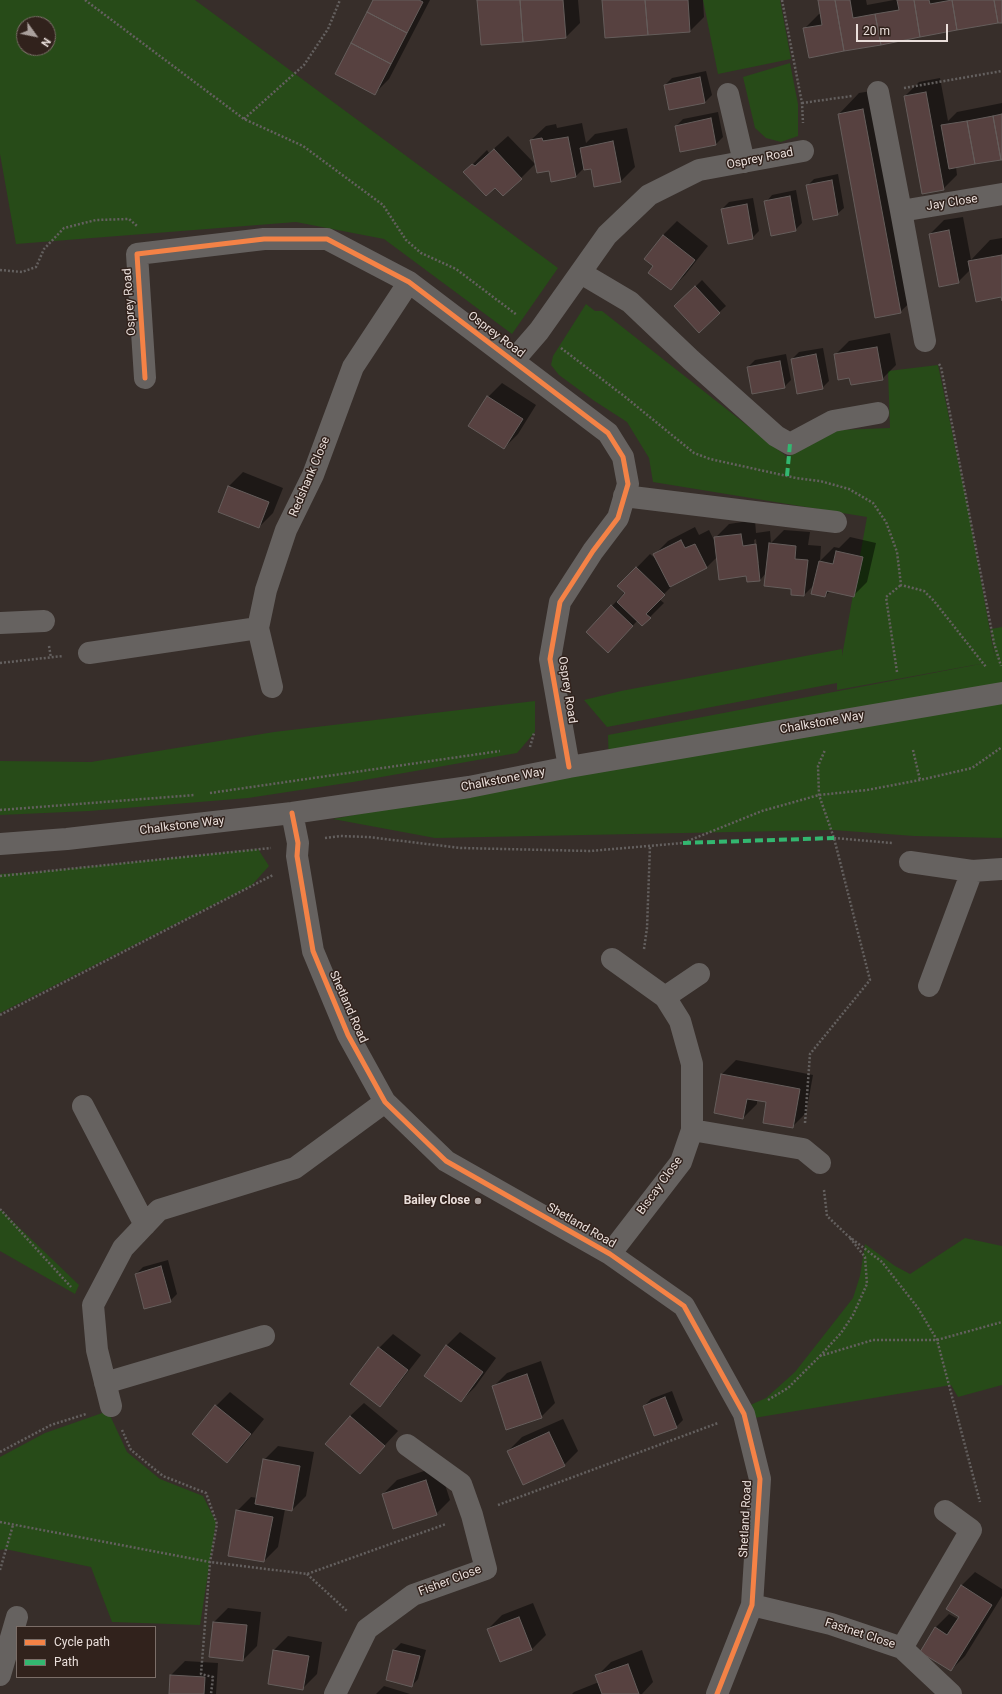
<!DOCTYPE html>
<style>
body{margin:0}
#map{position:relative;width:1002px;height:1694px;overflow:hidden;background:#372e2a;font-family:Roboto,sans-serif}
canvas{display:block}
.legend{position:absolute;left:16px;top:1626px;width:140px;height:52px;box-sizing:border-box;background:#31221c;border:1px solid #7b6e68;margin:0;padding:5px 7px;list-style:none;font-size:12px;color:#eadfdb}
.legend li{display:flex;align-items:center;gap:8px;height:20px}
.legend b{width:20px;border:1px solid #7b6e68}
.north{position:absolute;left:16px;top:16px;width:40px;height:40px;box-sizing:border-box;background:#31221c;border:1px solid #7b6e68;border-radius:50%;rotate:123deg;font-size:11px;font-weight:700;line-height:16px;text-align:center;color:#eadfdb}
.north::after{content:'';display:block;margin:auto;width:14px;height:18px;background:#aba19d;clip-path:polygon(50% 0,100% 100%,50% 72%,0 100%)}
.scale{position:absolute;left:856px;top:24px;width:92px;height:18px;box-sizing:border-box;border:2px solid #eadfdb;border-top:0;padding-left:5px;font-size:12px;line-height:14px;white-space:nowrap;color:#eadfdb;-webkit-text-stroke:3px #31221c;paint-order:stroke}
</style>
<div id="map">
<canvas width="1002" height="1694"></canvas>
<ul class="legend">
<li><b style="height:5px;background:#f48246"></b>Cycle path</li>
<li><b style="height:5px;background:#33b770"></b>Path</li>
</ul>
<div class="north">N</div>
<div class="scale">20 m</div>
</div>
<script>
const ctx = document.querySelector('canvas').getContext('2d');
ctx.lineJoin = 'round';
function fill(path, color) { ctx.fillStyle = color; ctx.fill(path, 'evenodd'); }
const poly = rows => new Path2D(rows.map(r => 'M' + r).join(''));
function stroke(path, color, width, dash) { ctx.strokeStyle = color; ctx.lineWidth = width; ctx.lineCap = dash ? 'butt' : 'round'; ctx.setLineDash(dash || []); ctx.stroke(path); }
function drawText(font, color, halo, rows, align = 'center') {
  ctx.font = font + ' Roboto,sans-serif'; ctx.lineWidth = 3; ctx.setLineDash([]); ctx.textBaseline = 'middle'; ctx.strokeStyle = halo; ctx.fillStyle = color; for (const [text, x, y, turn = 0] of rows) {
    ctx.save(); ctx.translate(x, y); ctx.rotate((+turn || 0) * Math.PI / 180); ctx.textAlign = isNaN(turn) ? turn : align; if (halo) ctx.strokeText(text, 0, 0); ctx.fillText(text, 0, 0); ctx.restore();
  }
}
fill(poly([
 [0,0,195,0,558,268,512,334,384,239,296,222,16,244,0,154],
 [24,24,48,24,48,48,24,48],
 [703,0,780,0,791,59,718,74],
 [790,63,798,104,798,136,781,142,766,138,755,128,743,77],
 [586,304,595,311,602,311,786,456,785,458,839,430,890,428,888,371,938,365,967,503,995,659,991,629,1002,627,1002,838,914,836,833,830,435,838,333,819,609,766,608,735,996,661,837,690,837,683,607,727,584,700,621,691,842,649,842,656,867,517,653,482,649,458,627,422,593,400,559,375,551,365,553,356],
 [535,701,535,732,517,753,353,782,248,798,89,811,0,815,0,761,91,762,274,732],
 [258,849,269,866,252,885,0,1013,0,874,36,872],
 [0,1209,79,1285,75,1294,0,1251],
 [965,1238,1002,1246,1002,1385,958,1397,951,1385,754,1418,748,1406,766,1398,795,1372,853,1298,860,1276,865,1244,895,1266,910,1274],
 [108,1411,127,1452,160,1479,203,1496,216,1522,200,1625,112,1622,91,1567,5,1549,0,1550,0,1457,45,1433]
]), '#274b18');
fill(poly([
 [374,0,430,0,389,79,375,93],
 [478,0,578,0,580,23,566,37,482,44],
 [603,0,703,0,704,17,690,31,606,37],
 [819,0,866,0,867,5,894,0,1002,0,1002,21,805,28,819,14,821,14],
 [706,71,712,95,705,102,670,109,665,85,672,78],
 [940,78,948,121,957,112,1002,103,1002,158,956,167,957,175,943,189,905,96,919,82],
 [883,89,921,292,900,312,839,114,859,93],
 [718,112,723,137,716,144,676,126,683,119],
 [582,123,586,143,595,134,627,128,635,167,621,181,591,168,585,167,576,176,550,170,531,140,546,126,556,124,557,128],
 [508,136,535,164,521,178,495,187,465,172,487,150,489,153],
 [838,174,844,208,837,214,807,186,814,179],
 [796,190,802,223,795,230,766,202,772,195],
 [753,198,759,231,752,238,722,209,729,202],
 [963,217,971,260,990,240,1002,238,1002,296,971,269,958,282,930,234,944,220],
 [677,221,708,246,685,275,671,289,654,266,645,259,663,235],
 [702,280,726,306,699,331,676,306],
 [890,333,896,365,882,379,850,377,835,355,849,341],
 [823,348,829,381,822,388,792,359,799,352],
 [786,354,791,380,784,387,748,367,755,360],
 [502,383,536,405,518,434,504,448,488,397],
 [243,472,283,488,273,513,259,527,229,486],
 [755,520,756,533,770,531,771,543,784,530,810,532,808,545,821,546,820,561,834,547,839,548,850,537,876,543,867,582,853,596,830,591,825,596,815,584,804,595,767,572,760,580,718,556,707,567,674,584,659,599,664,603,642,625,638,620,622,637,612,606,625,592,619,586,650,554,656,559,654,555,668,541,695,527,699,535,709,530,716,544,715,538,729,524],
 [756,539,759,563,757,563,754,540],
 [736,1060,813,1075,806,1113,792,1127,768,1102,757,1100,757,1104,743,1118,722,1074],
 [168,1260,177,1294,170,1301,136,1274,143,1267],
 [460,1332,496,1358,475,1387,461,1401,446,1346],
 [393,1334,421,1355,393,1391,379,1405,379,1348],
 [541,1361,555,1403,541,1417,493,1387,507,1373],
 [672,1391,683,1420,676,1427,644,1406,651,1399],
 [230,1392,264,1419,241,1448,227,1462,193,1434,216,1406],
 [364,1403,398,1431,360,1472,350,1416],
 [563,1419,578,1451,564,1465,508,1451,522,1437],
 [278,1446,314,1452,306,1496,292,1510,285,1509,278,1547,264,1561,237,1511,251,1497,258,1498,264,1460],
 [439,1466,450,1500,436,1514,383,1494,397,1480],
 [975,1572,1002,1589,1002,1596,965,1656,951,1670,935,1628,949,1614,958,1619,960,1617,961,1586],
 [533,1603,546,1635,532,1649,488,1629,502,1615],
 [228,1608,261,1612,257,1646,243,1660,210,1657,214,1622],
 [288,1636,322,1642,317,1674,303,1688,274,1650],
 [401,1643,426,1650,418,1679,412,1686,387,1680,394,1650],
 [642,1650,653,1682,642,1694,572,1694,574,1692,599,1682,597,1676,611,1662],
 [185,1661,218,1663,216,1694,170,1694,171,1675],
 [384,1686,410,1694,376,1694]
]), '#0007');
const building = poly([
 [373,0,419,0,423,2,407,33,367,12,373,0],
 [477,0,520,0,523,42,481,45,477,0],
 [520,0,563,0,566,38,523,42,520,0],
 [602,0,645,0,648,35,605,38,602,0],
 [645,0,688,0,690,32,648,35,645,0],
 [818,0,835,0,844,51,809,58,803,28,822,25,818,0],
 [835,0,850,0,853,18,875,14,881,45,844,51,835,0],
 [897,0,914,0,920,37,881,45,875,14,899,10,897,0],
 [914,0,929,0,930,4,952,0,957,30,920,37,914,0],
 [952,0,994,0,998,23,957,30,952,0],
 [994,0,1002,0,1002,23,998,23,994,0],
 [367,12,407,33,391,64,351,43,367,12],
 [351,43,391,64,375,95,335,74,351,43],
 [700,77,705,103,669,110,664,85,700,77],
 [926,92,944,190,922,194,904,96,926,92],
 [863,109,901,313,875,318,838,114,863,109],
 [1002,114,1002,160,1001,160,993,116,1002,114],
 [993,116,1001,160,975,164,967,121,993,116],
 [711,118,716,145,680,152,675,126,711,118],
 [967,121,975,164,949,169,941,125,967,121],
 [568,137,576,177,551,182,549,171,537,173,530,140,542,138,543,141,568,137],
 [613,141,621,182,594,187,591,169,584,170,580,148,613,141],
 [494,149,522,179,503,196,495,188,486,196,463,172,472,164,475,166,494,149],
 [832,180,838,215,813,220,806,185,832,180],
 [790,196,796,231,771,236,764,201,790,196],
 [747,204,753,239,728,244,721,209,747,204],
 [949,230,959,283,939,287,929,234,949,230],
 [663,235,695,260,671,290,648,273,653,266,644,259,663,235],
 [1002,255,1002,301,1001,297,976,302,968,261,1002,255],
 [695,286,720,313,699,333,674,306,695,286],
 [877,347,883,380,851,385,849,378,838,380,834,354,877,347],
 [816,354,823,389,797,394,791,359,816,354],
 [780,361,785,388,752,394,747,367,780,361],
 [487,396,523,419,504,449,468,426,487,396],
 [228,486,269,502,259,528,218,512,228,486],
 [741,534,743,546,756,544,760,581,747,582,746,576,719,580,714,537,741,534],
 [681,540,685,548,695,544,707,568,670,587,653,554,681,540],
 [769,543,796,546,795,559,808,560,804,596,791,595,791,589,764,586,769,543],
 [836,551,863,557,854,597,827,591,825,597,811,594,819,561,833,564,836,551],
 [636,567,665,595,646,614,651,618,642,626,617,602,625,593,617,586,636,567],
 [611,605,633,626,608,653,586,632,611,605],
 [721,1074,800,1089,793,1128,763,1123,766,1102,747,1099,743,1119,714,1113,721,1074],
 [161,1266,171,1302,144,1309,135,1274,161,1266],
 [446,1345,483,1372,461,1402,424,1376,446,1345],
 [378,1347,408,1370,380,1407,350,1384,378,1347],
 [527,1374,542,1418,506,1430,492,1386,527,1374],
 [665,1397,677,1428,654,1436,643,1406,665,1397],
 [215,1405,251,1434,227,1463,192,1434,215,1405],
 [350,1416,385,1446,360,1474,325,1444,350,1416],
 [549,1432,565,1466,523,1485,507,1451,549,1432],
 [263,1459,300,1466,292,1511,255,1504,263,1459],
 [426,1480,437,1515,393,1529,382,1494,426,1480],
 [236,1510,273,1517,264,1562,228,1556,236,1510],
 [961,1585,992,1605,951,1671,920,1652,935,1627,947,1635,959,1617,946,1609,961,1585],
 [519,1617,532,1650,500,1662,487,1629,519,1617],
 [213,1622,247,1625,243,1661,209,1657,213,1622],
 [273,1650,309,1656,303,1690,268,1684,273,1650],
 [393,1650,420,1656,412,1687,386,1680,393,1650],
 [628,1664,639,1694,602,1694,595,1675,628,1664],
 [170,1675,205,1677,204,1694,169,1694,170,1675]
]);
fill(building, '#574140');
stroke(building, '#655d5b', 1);
stroke(poly([
 [85,0,244,119,303,146,383,205,406,240,421,253,456,269,517,315],
 [782,0,802,103,803,123],
 [904,88,1002,71],
 [802,103,852,96],
 [244,119,304,65,328,29,340,0],
 [0,270,22,272,36,267,44,249,64,228,96,220,129,219,137,226],
 [561,348,624,396,694,453,710,459,796,478,820,481,849,489,873,503,886,522,897,552,901,585,924,591,934,601,986,667],
 [939,364,941,367,994,643,1001,666],
 [49,646,51,658],
 [0,663,63,656],
 [897,672,886,597,901,585],
 [530,747,534,733],
 [913,750,920,780],
 [210,793,500,751],
 [0,810,195,795],
 [325,838,340,836,368,837,461,848,590,851,683,843,762,811,819,795,867,790,920,780,972,768,1002,747],
 [834,838,892,843],
 [0,876,271,848],
 [644,949,647,928,650,846],
 [0,1015,273,875],
 [805,1123,810,1054,870,980,834,838,819,795,818,766,825,750],
 [824,1190,827,1216,847,1235,882,1262,918,1308,937,1340,980,1502],
 [0,1209,71,1287],
 [820,1356,841,1333,853,1315,867,1284,865,1257,850,1238],
 [768,1400,788,1388,820,1356,873,1340,937,1340,1002,1322],
 [122,1430,131,1450,163,1476,206,1493,217,1524,210,1562,201,1674,213,1677,211,1694],
 [0,1452,51,1425,86,1414],
 [498,1505,718,1423],
 [0,1522,210,1562,307,1574,446,1524],
 [0,1570,13,1525],
 [307,1574,347,1611]
]), '#64605f', 2.5, [2, 2]);
stroke(poly([
 [878,92,901,211,925,341],
 [728,94,744,162],
 [901,211,1002,194],
 [581,273,630,302,691,360,776,436,790,444,833,421,878,413],
 [513,361,539,331,607,235,649,195,699,170,803,151],
 [145,378,137,254,264,239,327,239,409,282,608,433,623,457,628,484,618,518,593,551,560,602,550,659,569,767],
 [624,496,836,522],
 [0,623,44,621],
 [89,653,258,628],
 [272,687,258,628,266,590,286,530,313,475,353,367,409,282],
 [292,813,298,843,297,856,313,951,348,1035,385,1102,446,1161,610,1254,684,1306,744,1414,760,1479,752,1605,717,1694],
 [0,844,67,839,292,813,469,787,569,767,1002,693],
 [910,862,972,871,1002,869],
 [929,986,972,871],
 [665,997,699,974],
 [83,1106,145,1225],
 [692,1130,803,1149,820,1163],
 [610,1254,681,1162,692,1130,692,1064,680,1021,665,997,612,959],
 [105,1383,264,1336],
 [111,1406,97,1350,93,1305,123,1248,159,1210,295,1168,385,1102],
 [752,1605,831,1624,902,1648,951,1694],
 [902,1648,971,1530,945,1511],
 [0,1675,17,1617],
 [335,1694,367,1629,413,1595,486,1569,472,1515,461,1484,407,1445]
]), '#666260', 22);
stroke(poly([
 [787,476,790,444],
 [683,843,834,838]
]), '#33b770', 4, [8, 4]);
stroke(poly([
 [145,378,137,254,264,239,327,239,409,282,608,433,623,457,628,484,618,518,593,551,560,602,550,659,569,767],
 [292,813,298,843,297,856,313,951,348,1035,385,1102,446,1161,610,1254,684,1306,744,1414,760,1479,752,1605,717,1694]
]), '#f48246', 5);
for (const [x, y, r, color] of [
 [478,1201,4,"#aba19d"]
]) { const dot = new Path2D(); dot.arc(x, y, r, 0, 2 * Math.PI); ctx.fillStyle = color; ctx.fill(dot); stroke(dot, '#31221c', 1.5); }
drawText('12px', '#eadfdb', '#31221c', [
 ["Osprey Road",760,159,-11],
 ["Jay Close",952,203,-9],
 ["Osprey Road",130,302,-94],
 ["Osprey Road",496,335,37],
 ["Redshank Close",310,477,-67],
 ["Osprey Road",567,690,81],
 ["Chalkstone Way",822,723,-10],
 ["Chalkstone Way",503,780,-11],
 ["Chalkstone Way",182,826,-7],
 ["Shetland Road",348,1007,66],
 ["Biscay Close",660,1186,-54],
 ["Shetland Road",581,1226,30],
 ["Shetland Road",746,1519,-87],
 ["Fisher Close",450,1581,-21],
 ["Fastnet Close",860,1634,18]
]);
drawText('bold 12px', '#eadfdb', '#31221c', [
 ["Bailey Close",470,1201]
], 'right');
</script>
